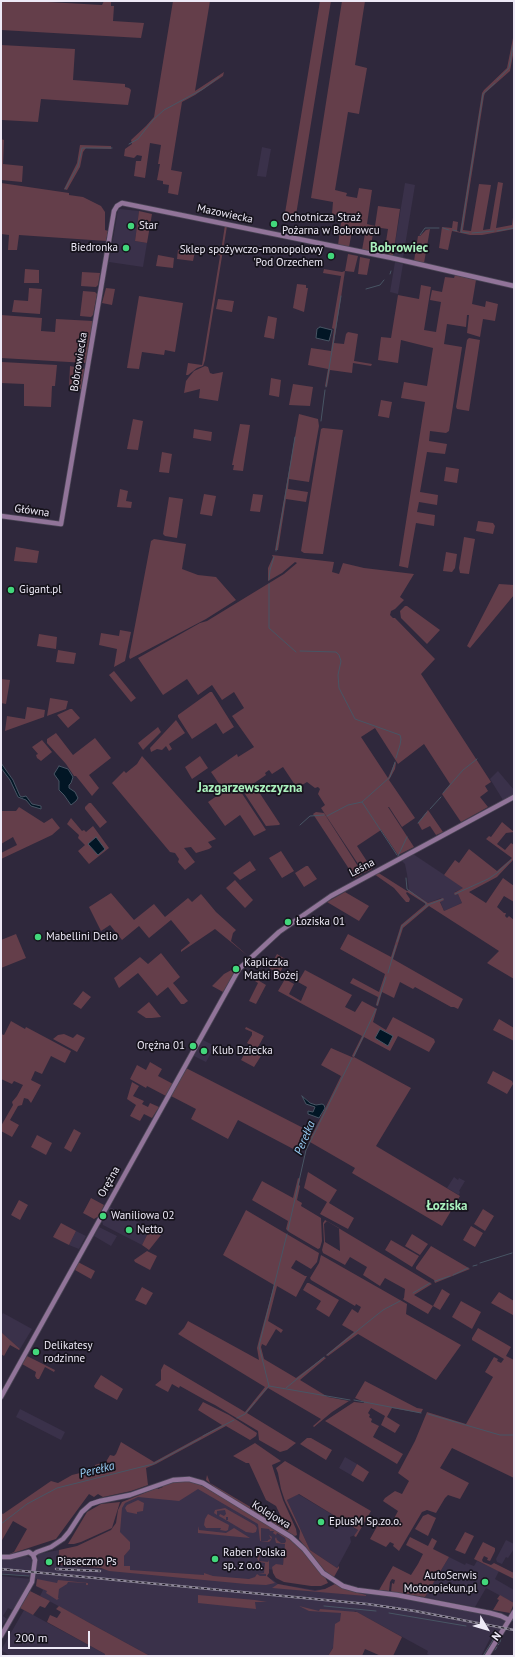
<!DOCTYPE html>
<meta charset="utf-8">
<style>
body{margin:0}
#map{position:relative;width:515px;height:1657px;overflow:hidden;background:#2f283c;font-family:"PT Sans",sans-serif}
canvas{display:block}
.frame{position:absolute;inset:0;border:2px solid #ede9f6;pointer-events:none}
.north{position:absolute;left:467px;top:1609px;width:40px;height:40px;-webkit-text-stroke:3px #16131c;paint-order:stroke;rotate:128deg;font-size:11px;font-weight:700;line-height:16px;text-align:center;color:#ede9f6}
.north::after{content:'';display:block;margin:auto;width:14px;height:18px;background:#ede9f6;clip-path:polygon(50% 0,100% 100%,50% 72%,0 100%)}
.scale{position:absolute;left:8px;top:1631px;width:82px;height:18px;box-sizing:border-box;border:2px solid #ede9f6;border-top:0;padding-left:5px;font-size:12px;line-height:14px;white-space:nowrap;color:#ede9f6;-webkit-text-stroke:3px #16131c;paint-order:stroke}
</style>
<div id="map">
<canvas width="515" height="1657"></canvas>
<div class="frame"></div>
<div class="north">N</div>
<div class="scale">200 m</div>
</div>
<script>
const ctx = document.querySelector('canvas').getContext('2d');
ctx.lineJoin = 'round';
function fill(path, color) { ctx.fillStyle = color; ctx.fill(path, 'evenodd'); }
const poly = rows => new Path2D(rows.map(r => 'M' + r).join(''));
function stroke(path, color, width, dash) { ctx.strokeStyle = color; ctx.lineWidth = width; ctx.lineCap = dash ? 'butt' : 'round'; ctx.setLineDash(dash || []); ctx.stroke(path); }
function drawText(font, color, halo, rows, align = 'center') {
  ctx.font = font + ' "PT Sans",sans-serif'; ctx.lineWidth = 3.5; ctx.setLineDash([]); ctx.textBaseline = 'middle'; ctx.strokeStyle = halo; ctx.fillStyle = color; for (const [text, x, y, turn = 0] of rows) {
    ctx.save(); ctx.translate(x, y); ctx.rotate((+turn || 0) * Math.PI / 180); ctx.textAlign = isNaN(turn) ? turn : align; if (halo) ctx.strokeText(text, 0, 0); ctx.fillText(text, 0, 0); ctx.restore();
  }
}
fill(poly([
 [262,147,271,149,266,177,257,176],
 [405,183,415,185,403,258,393,256],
 [120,209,139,211,135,241,147,243,143,267,109,262,118,210],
 [395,262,403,264,398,294,390,292],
 [498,771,514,790,514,794,503,800,490,779],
 [413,854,464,888,455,892,458,894,462,903,444,911,440,901,441,898,428,903,409,890,407,874,405,864,402,861],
 [203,1040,215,1046,206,1062,194,1056],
 [454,1177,458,1180,459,1178,465,1181,459,1191,460,1192,459,1195,447,1188],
 [110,1207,150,1229,142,1245,103,1225,102,1221],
 [99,1227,117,1236,111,1246,94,1236],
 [76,1231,86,1236,79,1249,69,1245],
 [3,1313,32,1329,20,1349,1,1332,1,1316],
 [20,1409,65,1432,61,1440,16,1417],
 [345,1457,357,1464,351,1475,339,1468],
 [197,1486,287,1539,283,1565,274,1570,267,1569,266,1577,273,1580,278,1584,315,1590,325,1589,335,1584,352,1591,391,1596,493,1615,506,1620,506,1621,499,1634,493,1633,481,1656,431,1656,427,1654,428,1651,355,1611,328,1656,150,1656,40,1596,43,1590,36,1586,37,1579,35,1578,38,1554,59,1550,58,1565,130,1571,124,1566,124,1556,130,1548,118,1541,121,1508,124,1502,138,1496,177,1499],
 [298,1494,358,1530,355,1535,350,1537,351,1542,337,1568,310,1550,287,1500],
 [506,1540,514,1544,514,1549,508,1558,506,1557,502,1564,497,1562,496,1559],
 [25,1555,32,1559,31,1576,1,1573,1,1559,10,1560],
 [449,1557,465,1565,466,1563,474,1566,477,1561,499,1571,495,1579,514,1590,514,1603,486,1588,475,1607,425,1597],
 [1,1576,31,1579,16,1605,12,1610,8,1608,3,1616,7,1619,3,1624,4,1626,1,1624],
 [24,1610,105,1654,105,1656,10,1656,1,1650]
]), '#3a314a');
fill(poly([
 [1,1,30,1,102,5,104,1,111,1,111,6,114,6,113,21,144,23,141,38,1,30],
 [173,1,210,1,195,91,224,72,223,76,195,95,182,102,171,170,182,172,178,195,168,193,169,185,163,184,163,181,157,180,160,164,158,164,161,145,150,143,145,178,134,176,136,161,141,161,142,156,137,155,134,158,124,156,125,149,132,144,131,140,146,126,154,117],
 [320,1,331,1,295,221,284,219],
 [342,1,365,1,355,65,367,68,359,114,348,112,335,190,347,193,346,196,357,198,359,188,372,190,367,224,375,226,378,206,400,209,393,256,384,254,388,229,374,227,370,252,362,250,366,228,353,226,349,247,338,245,342,216,332,214,333,202,311,198],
 [514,33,514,50,510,71,485,93,484,96,463,230,471,231,479,184,491,185,483,230,490,229,498,182,503,183,496,228,512,225,514,210,514,229,482,235,470,235,452,231,448,250,439,248,442,227,452,228,453,221,458,222,457,231,460,232,482,93,484,90,507,68],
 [1,45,75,49,73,80,125,84,125,87,129,88,131,90,128,105,41,99,38,122,2,120,1,123],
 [1,139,4,140,3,164,23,166,22,182,1,180],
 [80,145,111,146,111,149,86,148,83,152,80,167,67,190,64,189,77,163],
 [1,183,69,193,69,195,83,197,101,206,105,212,105,230,108,231,106,241,19,235,17,250,8,250,9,235,1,234],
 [139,211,152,214,147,243,135,241],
 [225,225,227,226,205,360,203,366,197,368,188,375,186,375,188,363,202,365,220,256,218,254,218,251,221,251],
 [430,229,424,263,414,261,418,236,420,236,426,230],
 [184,245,196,247,193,261,177,259,178,250,184,249],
 [348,254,358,256,354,272,345,271,334,343,344,344,346,334,348,332,358,334,354,361,372,364,371,366,353,363,352,373,330,370,327,387,325,386,328,369,308,365,311,348,331,351,334,329,332,328,341,276,323,273,324,269,342,272,345,271],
 [158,255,174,258,173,268,156,266],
 [360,257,370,259,367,275,358,274],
 [25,269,39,270,39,283,24,283],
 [82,272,100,273,98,285,96,287,81,286],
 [455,275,476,280,472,304,485,307,486,301,498,304,495,321,483,319,480,337,467,333,469,315,467,315,466,327,447,324,444,344,462,347,452,412,449,431,446,433,430,431,429,441,447,444,445,454,427,452,420,492,438,495,437,505,419,502,417,512,435,515,434,526,416,523,408,568,399,566,425,402,401,398,404,382,427,386,433,348,401,340,398,363,378,360,381,337,391,338,398,295,419,299,421,285,431,287,424,330,436,332,441,302,430,300,432,290,442,292,445,277,454,278],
 [297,284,306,285,306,288,308,288,304,312,293,308],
 [29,288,42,289,40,314,12,312,14,300,28,301],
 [106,288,115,289,112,305,102,303],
 [83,291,95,292,97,294,93,315,91,317,80,316],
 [139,296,183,303,175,352,165,350,164,355,142,352,139,369,127,368],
 [218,299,234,301,232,312,216,309],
 [1,315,42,318,41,331,55,332,56,319,93,321,86,363,1,358],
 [268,316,277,318,274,339,264,337],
 [469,338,480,340,469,411,457,409,456,407,467,340],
 [2,362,57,365,55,386,52,386,51,407,24,406,24,384,1,383],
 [70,366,85,369,81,389,69,388],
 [205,366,208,367,210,373,213,374,223,372,218,401,199,398,200,389,184,393,186,381,189,377,194,371],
 [271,378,281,380,279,397,269,395],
 [293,384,313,387,310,406,289,405],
 [381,400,392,402,389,418,378,416],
 [299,414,318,419,319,426,309,482,289,479,288,489,308,492,306,502,286,499,278,550,275,550],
 [133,419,143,421,138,450,127,449],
 [240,424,250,425,243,471,233,470,234,465,232,465],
 [323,428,343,430,323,554,304,553,301,551,321,429],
 [194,429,212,432,211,441,193,438],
 [162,452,172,454,169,473,159,472],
 [446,467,459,469,457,483,444,481],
 [120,489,128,491,126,501,132,502,131,508,117,507],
 [204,494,216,496,212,516,200,514],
 [253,494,263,495,260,512,250,511],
 [169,497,183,499,177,538,165,536,163,534],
 [478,521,493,523,495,526,493,534,476,531],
 [464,537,475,539,469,574,460,573,459,568],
 [154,539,186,544,182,569,198,575,216,577,236,600,206,619,130,659,129,657,151,541],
 [16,547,39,551,37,563,14,561],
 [446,552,457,554,455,568,452,572,443,571],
 [272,555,334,562,332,572,339,574,343,563,364,568,414,574,400,597,404,600,395,609,391,611,390,615,393,618,395,618,435,659,421,674,491,782,485,786,488,791,480,797,488,807,461,822,442,794,450,784,424,744,398,764,375,728,361,737,388,778,395,762,396,763,395,769,389,780,415,818,402,827,389,807,388,807,414,847,398,855,381,830,357,846,372,869,364,873,321,808,325,805,318,794,320,789,318,787,315,788,307,782,297,788,283,767,272,774,269,770,265,773,266,775,241,792,266,830,254,836,240,815,225,826,208,802,224,791,211,772,237,754,238,757,254,747,232,716,244,708,234,692,222,700,212,685,198,695,187,679,163,695,138,658,200,623,207,621,284,574,297,563,295,562,282,573,268,581,268,568,273,557],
 [499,584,514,585,514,595,470,648,467,646],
 [405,606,407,606,440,630,427,644,401,618,400,611],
 [120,630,131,632,125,661,114,667,117,649,99,645,101,633,119,636],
 [39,634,57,637,56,649,37,646],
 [58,650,76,653,74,664,56,662],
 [114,671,136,698,131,702,109,675],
 [1,679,10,680,6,704,1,703],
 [210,692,212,692,234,727,223,734,216,723,192,739,178,717,178,715],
 [50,698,68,701,66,709,47,716],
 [27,707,45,710,44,717,5,731,7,716,25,719],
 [70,709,72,709,80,718,68,728,57,715],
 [176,720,185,733,169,744,172,749,169,751,166,746,162,750,157,749,151,752,150,748],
 [158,727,161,732,143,750,138,743],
 [56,733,73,755,95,738,111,758,89,775,99,788,92,796,76,776,74,776,66,764,47,743,47,739],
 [42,740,52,752,41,761,37,758,36,755,38,754,32,747],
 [142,756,216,839,208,842,212,847,209,849,196,853,191,847,184,848,195,862,185,870,178,862,179,859,175,853,170,852,112,783,124,771,126,773,137,764],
 [200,756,208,768,192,779,185,767],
 [255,786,280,824,279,825,266,826,245,794,245,792],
 [89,803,91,803,107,822,100,828,85,809,85,807],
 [19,807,44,823,52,818,60,828,52,835,1,859,1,853,17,845,13,837,1,844,1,811,16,811],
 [428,810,443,832,436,835,430,826,422,830,418,823],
 [316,812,324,813,356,863,362,874,355,878,313,814],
 [71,818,82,831,84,830,86,832,93,826,109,848,89,864,78,851,85,845,78,838,79,835,67,824],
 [502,822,514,832,506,833,497,844,505,850,511,843,514,845,514,859,497,877,469,892,486,903,503,878,514,886,514,902,504,896,497,907,504,913,506,913,505,916,507,918,509,916,514,920,514,979,487,963,499,951,429,906,403,928,393,959,463,999,458,1009,454,1007,451,1007,415,987,413,989,400,982,394,998,382,992,378,1006,376,1005,378,997,350,983,353,978,379,992,385,974,340,949,348,934,391,957,401,925,426,904,407,892,406,893,410,899,409,902,406,902,394,888,374,874,377,872,407,891,409,890,428,903,443,898,444,900,440,902,444,911,462,903,458,894,455,895,454,893,463,888,444,875,455,860,459,863,469,849,497,871,512,858,486,839,489,836,491,837],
 [281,851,294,871,282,878,269,858],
 [250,861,256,870,240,880,233,873],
 [306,866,308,866,317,879,304,887,295,873],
 [235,880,253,900,245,908,226,888],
 [345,892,369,906,359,921,327,902],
 [111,893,134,920,154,904,165,917,188,898,192,902,201,894,216,912,236,930,233,933,231,941,248,956,215,929,181,952,181,950,190,943,171,920,149,938,139,926,122,940,110,925,101,931,89,907],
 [16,934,26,958,1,968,1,940],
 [161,953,180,977,173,983,188,1001,184,1004,181,1004,168,987,157,996,138,973,119,988,114,978,140,957,148,964],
 [277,954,287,960,279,974,269,968],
 [235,968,236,970,223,992,212,986,224,974],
 [305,970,352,995,345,1007,355,1012,362,1001,377,1009,373,1022,386,1030,393,1017,434,1039,435,1042,429,1052,398,1036,390,1051,364,1037,354,1057,411,1088,376,1146,460,1196,442,1226,352,1173,355,1168,303,1138,299,1152,238,1120,228,1139,191,1119,196,1109,171,1096,186,1068,313,1133,341,1076,321,1065,331,1048,354,1058,352,1056,362,1036,278,991,285,979,294,984,289,994,301,1001,307,987,298,982],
 [256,979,266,985,256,1004,249,1001,258,983,255,981],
 [83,991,91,997,81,1009,73,1004],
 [149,1002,161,1017,152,1018,146,1018,137,1012],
 [499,1019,514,1028,514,1041,493,1030],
 [11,1021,25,1029,26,1027,71,1051,65,1063,51,1056,42,1074,35,1071,31,1080,41,1085,31,1103,28,1099,24,1098,22,1105,18,1106,10,1120,19,1125,12,1137,1,1131,1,1126,13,1105,12,1102,17,1096,23,1085,14,1081,12,1084,1,1079,1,1034,4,1035],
 [246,1027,264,1036,257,1049,247,1043,252,1035,252,1032,245,1029],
 [64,1034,73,1038,77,1034,85,1038,77,1052,53,1039,58,1035],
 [247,1049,261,1056,254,1067,241,1060],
 [150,1062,162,1069,158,1076,173,1084,166,1096,147,1086,146,1088,130,1079,137,1065,146,1070],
 [493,1071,512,1081,513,1084,507,1094,487,1083],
 [132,1082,139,1086,133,1096,144,1101,142,1104,148,1107,150,1103,159,1107,152,1118,144,1114,140,1121,130,1116,136,1105,127,1099],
 [74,1129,81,1133,71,1152,64,1148],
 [37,1135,52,1143,46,1155,31,1147],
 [308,1172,337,1190,329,1203,354,1218,348,1229,320,1214,327,1202,304,1188],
 [298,1178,300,1179,299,1185,300,1186,297,1200,302,1203,301,1206,321,1218,322,1241,320,1248,318,1249,289,1232,286,1229,288,1221,252,1200,262,1181,293,1198],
 [91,1198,104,1205,99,1216,94,1219,83,1213],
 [19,1200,28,1205,20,1220,11,1215],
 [483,1209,494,1216,485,1231,474,1224],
 [246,1210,319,1253,317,1262,311,1269,296,1260,291,1268,305,1276,307,1276,296,1297,277,1286,268,1321,283,1330,281,1333,276,1329,266,1346,262,1344,261,1347,264,1359,296,1378,324,1357,326,1358,300,1380,328,1397,349,1401,332,1412,314,1427,313,1426,321,1419,268,1388,247,1413,296,1443,287,1450,280,1452,259,1440,258,1431,215,1405,205,1400,180,1386,179,1388,172,1384,168,1392,155,1385,161,1380,161,1370,164,1364,245,1412,265,1387,178,1334,184,1328,188,1321,259,1360,257,1348,259,1340,274,1285,223,1255],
 [325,1220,432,1284,414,1295,433,1306,442,1289,450,1294,440,1310,433,1306,428,1314,404,1300,403,1299,404,1298,405,1289,385,1278,380,1286,363,1275,367,1267,350,1257,345,1265,323,1253,322,1250,324,1242,323,1223],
 [327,1221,339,1228,340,1251,325,1242,324,1224],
 [61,1223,76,1231,69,1245,53,1237],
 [471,1226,483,1233,475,1247,463,1240],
 [150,1229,161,1235,149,1250,142,1245],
 [412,1234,428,1244,420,1255,405,1246],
 [391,1240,419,1256,412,1267,385,1250],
 [431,1246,467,1267,470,1269,435,1283,434,1280,416,1269,416,1267],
 [147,1251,157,1256,150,1270,135,1262,134,1260],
 [321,1255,407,1304,406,1314,461,1345,436,1380,358,1334,328,1356,326,1355,354,1332,342,1325,352,1309,358,1313,361,1307,356,1304,355,1306,311,1280,310,1278,319,1263],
 [78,1262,95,1271,91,1279,75,1270],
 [307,1283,309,1283,339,1300,329,1317,316,1309,321,1301,303,1290],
 [142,1287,153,1293,146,1305,135,1300],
 [499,1292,514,1301,513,1315,491,1303],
 [461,1301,481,1312,472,1329,452,1317],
 [478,1328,511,1347,506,1356,514,1360,514,1478,452,1448,440,1468,469,1483,460,1499,448,1495,445,1498,436,1513,427,1510,422,1512,399,1551,393,1546,394,1544,390,1542,386,1547,370,1539,380,1521,390,1526,398,1511,383,1501,385,1498,395,1491,402,1494,409,1481,398,1473,415,1441,427,1412,466,1424,493,1377,485,1372,494,1357,498,1359,497,1361,501,1363,504,1359,472,1340,472,1338],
 [1,1332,20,1349,19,1350,10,1345,4,1356,1,1354],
 [27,1356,55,1370,54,1372,45,1367,39,1379,37,1379,35,1376,36,1372,22,1364],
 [101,1375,123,1389,117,1400,95,1388,94,1386],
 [365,1381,417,1408,423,1409,421,1413,392,1408,387,1417,400,1425,395,1433,381,1425,385,1416,371,1408,368,1413,370,1415,369,1417,372,1419,371,1422,379,1426,373,1437,403,1454,397,1464,325,1421,354,1402,364,1403,364,1402,355,1398],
 [203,1402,229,1415,257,1433,256,1436,250,1440,226,1426,156,1464,146,1468,148,1485,131,1491,103,1497,98,1494,94,1497,89,1494,56,1539,7,1555,14,1552,27,1529,13,1521,1,1542,1,1513,3,1514,51,1481,58,1483,72,1475,96,1469,95,1465,101,1463,104,1465,110,1455,114,1456,116,1454,121,1442,154,1462,222,1425,198,1410],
 [307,1438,311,1438,332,1450,326,1460,300,1444],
 [255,1443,281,1461,272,1465,283,1500,296,1529,297,1535,295,1536,222,1493,206,1480,207,1475,210,1483,286,1528,276,1506,266,1500,249,1463,246,1463,233,1456],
 [285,1461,371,1511,356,1537,354,1536,358,1530,299,1494,287,1500,310,1550,337,1568,339,1566,339,1568,334,1577,332,1577,325,1571,299,1539,300,1531,285,1501,281,1489,278,1473,276,1468],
 [357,1464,369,1472,363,1482,351,1475],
 [179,1480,192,1481,201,1485,286,1535,298,1545,325,1577,328,1583,321,1586,311,1586,284,1582,276,1578,273,1573,272,1567,276,1564,283,1565,285,1544,276,1543,275,1539,276,1537,277,1540,281,1543,285,1543,286,1541,285,1538,277,1533,276,1535,273,1533,274,1531,270,1531,269,1529,261,1528,261,1541,268,1541,268,1540,271,1539,269,1535,272,1537,271,1540,269,1542,260,1541,258,1524,198,1489,179,1501,138,1497,125,1503,122,1508,120,1532,130,1542,130,1549,124,1556,124,1566,130,1566,130,1570,204,1575,204,1573,213,1576,249,1579,255,1577,257,1574,260,1576,266,1576,266,1574,258,1573,264,1573,265,1563,259,1562,257,1558,259,1550,261,1550,261,1553,265,1553,266,1550,270,1554,269,1557,269,1555,260,1554,259,1561,268,1562,269,1560,269,1573,267,1576,275,1583,266,1585,246,1584,109,1571,101,1568,58,1565,59,1550,77,1546,111,1530,116,1523,118,1510,122,1502,157,1488,158,1489,163,1487,162,1486],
 [138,1500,144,1503,143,1511,137,1512,137,1514,127,1512,125,1508,127,1505],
 [120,1502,112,1528,81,1542,74,1544,68,1544,87,1512,101,1504],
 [225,1508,255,1525,257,1528,256,1532,253,1533,246,1532,226,1520,228,1520,228,1517,226,1517,226,1520,219,1516,220,1514,224,1516,226,1514,225,1510,217,1511,217,1515,214,1513,215,1510],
 [208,1514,229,1525,228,1530,226,1531,220,1530,221,1528,206,1528,204,1525,205,1519],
 [428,1514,436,1518,428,1536,415,1529,423,1516],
 [198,1526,199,1530,226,1533,234,1528,250,1538,198,1533],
 [465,1532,474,1536,465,1554,455,1550],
 [410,1537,428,1546,432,1538,437,1541,433,1549,449,1557,425,1597,391,1592,392,1583,394,1584,395,1580,392,1579,390,1582,389,1591,379,1590,393,1566,411,1575,418,1564,423,1554,406,1545],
 [483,1542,495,1548,495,1551,490,1561,487,1560,488,1558,484,1556,482,1560,483,1562,491,1565,494,1563,514,1573,514,1579,474,1559],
 [37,1579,57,1583,58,1580,88,1583,88,1585,86,1585,86,1583,68,1582,67,1584,59,1589,58,1598,59,1598,57,1600,46,1593,47,1591,36,1586],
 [278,1584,315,1591,325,1589,335,1584,358,1593,366,1595,366,1596,272,1588],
 [30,1591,50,1601,45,1608,40,1606,33,1615,20,1608],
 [198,1595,255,1600,267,1602,255,1602,256,1609,198,1603],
 [500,1595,514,1603,510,1613,493,1610,499,1600,497,1599],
 [59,1606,95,1626,150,1656,105,1656,105,1654,47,1622,50,1615,57,1618,61,1612,56,1609],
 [299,1606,319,1611,320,1609,357,1612,402,1637,393,1656,381,1656,365,1649,362,1656,328,1656,333,1648,335,1624,340,1621,341,1613,309,1611]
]), '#643e4a');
const water = poly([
 [320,327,332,330,329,341,316,338,317,329,320,327],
 [1,763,13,780,20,796,22,797,26,796,32,804,41,806,41,809,31,806,26,800,18,797,10,780,1,768,1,763],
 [59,766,68,769,73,777,71,783,69,785,69,788,75,792,78,798,76,801,71,805,64,795,59,790,59,781,54,774,59,766],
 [96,837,105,849,98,855,88,844,96,837],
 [380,1029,393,1036,388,1046,375,1038,380,1029],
 [302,1096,310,1103,316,1105,322,1104,324,1105,325,1108,319,1118,308,1114,308,1111,313,1112,315,1107,306,1104,302,1096]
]);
fill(water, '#021625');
stroke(water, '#485564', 1);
stroke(poly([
 [497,80,509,68,514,41],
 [129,144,138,139,153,120,164,110,203,89,219,77],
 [65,189,78,166,82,148,112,148],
 [443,228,449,230],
 [453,230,457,231],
 [497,231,514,228],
 [469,233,461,232,483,94,495,83],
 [472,233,494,231],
 [420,235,425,228,439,228],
 [390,274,391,271],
 [366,289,380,285,384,280],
 [326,387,341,296],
 [321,421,325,390],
 [276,551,295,437],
 [269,580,270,570,274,557],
 [269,584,269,628,296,652],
 [300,651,336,652,339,655,341,661,338,675,339,688,355,719,400,735,401,739,400,745,396,758],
 [443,793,463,770,477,759],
 [362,802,390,777,395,762],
 [430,809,441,797],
 [327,816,348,805,362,802,397,855],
 [418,823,427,812],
 [300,825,310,816,324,815],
 [398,856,407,837],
 [406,878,407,889,426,903,426,905],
 [455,894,488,879,497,873,511,860],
 [397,942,402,926,428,905,443,899],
 [388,973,396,945],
 [377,1005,386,977],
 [354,1056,376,1009],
 [288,1230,306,1150,352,1058],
 [480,1263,512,1253],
 [473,1266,477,1265],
 [453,1275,468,1268],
 [435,1281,450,1276],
 [413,1293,430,1283],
 [327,1355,383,1310,400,1301],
 [269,1386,350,1400],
 [286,1388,324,1357],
 [256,1400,269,1386,259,1346,287,1234],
 [354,1400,421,1413],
 [428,1414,500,1435,514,1435],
 [237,1418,245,1414,255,1402],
 [203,1436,234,1420],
 [1,1524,27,1504,57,1488,153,1464,201,1438],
 [1,1574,29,1576],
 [324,1606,376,1611],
 [389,1613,466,1626],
 [512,1621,514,1617],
 [500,1642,501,1638],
 [498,1645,499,1644],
 [495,1650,497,1647],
 [483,1656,496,1635]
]), '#485564', 1);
const secondary = poly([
 [1,516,61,524,114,211,117,206,122,203,392,258,514,286],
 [1,1397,239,969,279,932,331,896,514,797],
 [33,1555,37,1552,51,1547,63,1539,69,1532,82,1512,91,1504,100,1501,130,1495,173,1480,189,1479,203,1483,291,1537,304,1549,323,1573,343,1586,357,1590,397,1595,490,1613,501,1616,509,1620],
 [1,1557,10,1557,29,1552,33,1555,35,1560,32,1582,1,1636],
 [487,1656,514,1612]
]);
stroke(secondary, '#4a4555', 6);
stroke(secondary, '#917499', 4.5);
const rail = poly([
 [1,1569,367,1604,415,1611,514,1630],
 [56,1569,100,1571]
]);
stroke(rail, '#8d8798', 2.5);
stroke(rail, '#16131c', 1, [3]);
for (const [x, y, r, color] of [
 [274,224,4,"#42d77b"],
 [131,226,4,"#42d77b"],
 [126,248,4,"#42d77b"],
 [331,256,4,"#42d77b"],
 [11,590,4,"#42d77b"],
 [288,922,4,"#42d77b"],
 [38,937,4,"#42d77b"],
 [236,969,4,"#42d77b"],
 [193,1046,4,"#42d77b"],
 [204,1051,4,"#42d77b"],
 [103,1216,4,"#42d77b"],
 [129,1230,4,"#42d77b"],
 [36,1352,4,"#42d77b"],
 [321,1522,4,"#42d77b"],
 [215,1559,4,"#42d77b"],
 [49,1562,4,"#42d77b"],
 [485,1582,4,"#42d77b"]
]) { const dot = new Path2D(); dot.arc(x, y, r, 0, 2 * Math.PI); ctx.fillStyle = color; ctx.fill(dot); stroke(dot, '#16131c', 1.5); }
drawText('11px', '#ede9f6', '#16131c', [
 ["Mazowiecka",225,214,12],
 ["Bobrowiecka",79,362,-81],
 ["Główna",32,511,8],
 ["Leśna",362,868,-28],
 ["Orężna",109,1182,-61],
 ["Kolejowa",271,1515,31]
]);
drawText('11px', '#ede9f6', '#16131c', [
 ["Ochotnicza Straż",282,218],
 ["Pożarna w Bobrowcu",282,231],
 ["Star",139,226],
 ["Biedronka",118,248,"right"],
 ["Sklep spożywczo-monopolowy",323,250,"right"],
 ["'Pod Orzechem",323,263,"right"],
 ["Gigant.pl",19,590],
 ["Łoziska 01",296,922],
 ["Mabellini Delio",46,937],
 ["Kapliczka",244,963],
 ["Matki Bożej",244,976],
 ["Orężna 01",185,1046,"right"],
 ["Klub Dziecka",212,1051],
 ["Waniliowa 02",111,1216],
 ["Netto",137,1230],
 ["Delikatesy",44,1346],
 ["rodzinne",44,1359],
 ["EplusM Sp.zo.o.",329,1522],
 ["Raben Polska",223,1553],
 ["sp. z o.o.",223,1566],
 ["Piaseczno Ps",57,1562],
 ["AutoSerwis",477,1576,"right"],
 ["Motoopiekun.pl",477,1589,"right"]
], 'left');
drawText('italic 12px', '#99cef6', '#16131c', [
 ["Perełka",305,1138,-67],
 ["Perełka",97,1470,-14]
]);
drawText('bold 13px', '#aaf1bd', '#16131c', [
 ["Bobrowiec",399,248],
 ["Jazgarzewszczyzna",250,788],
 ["Łoziska",447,1206]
]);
</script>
